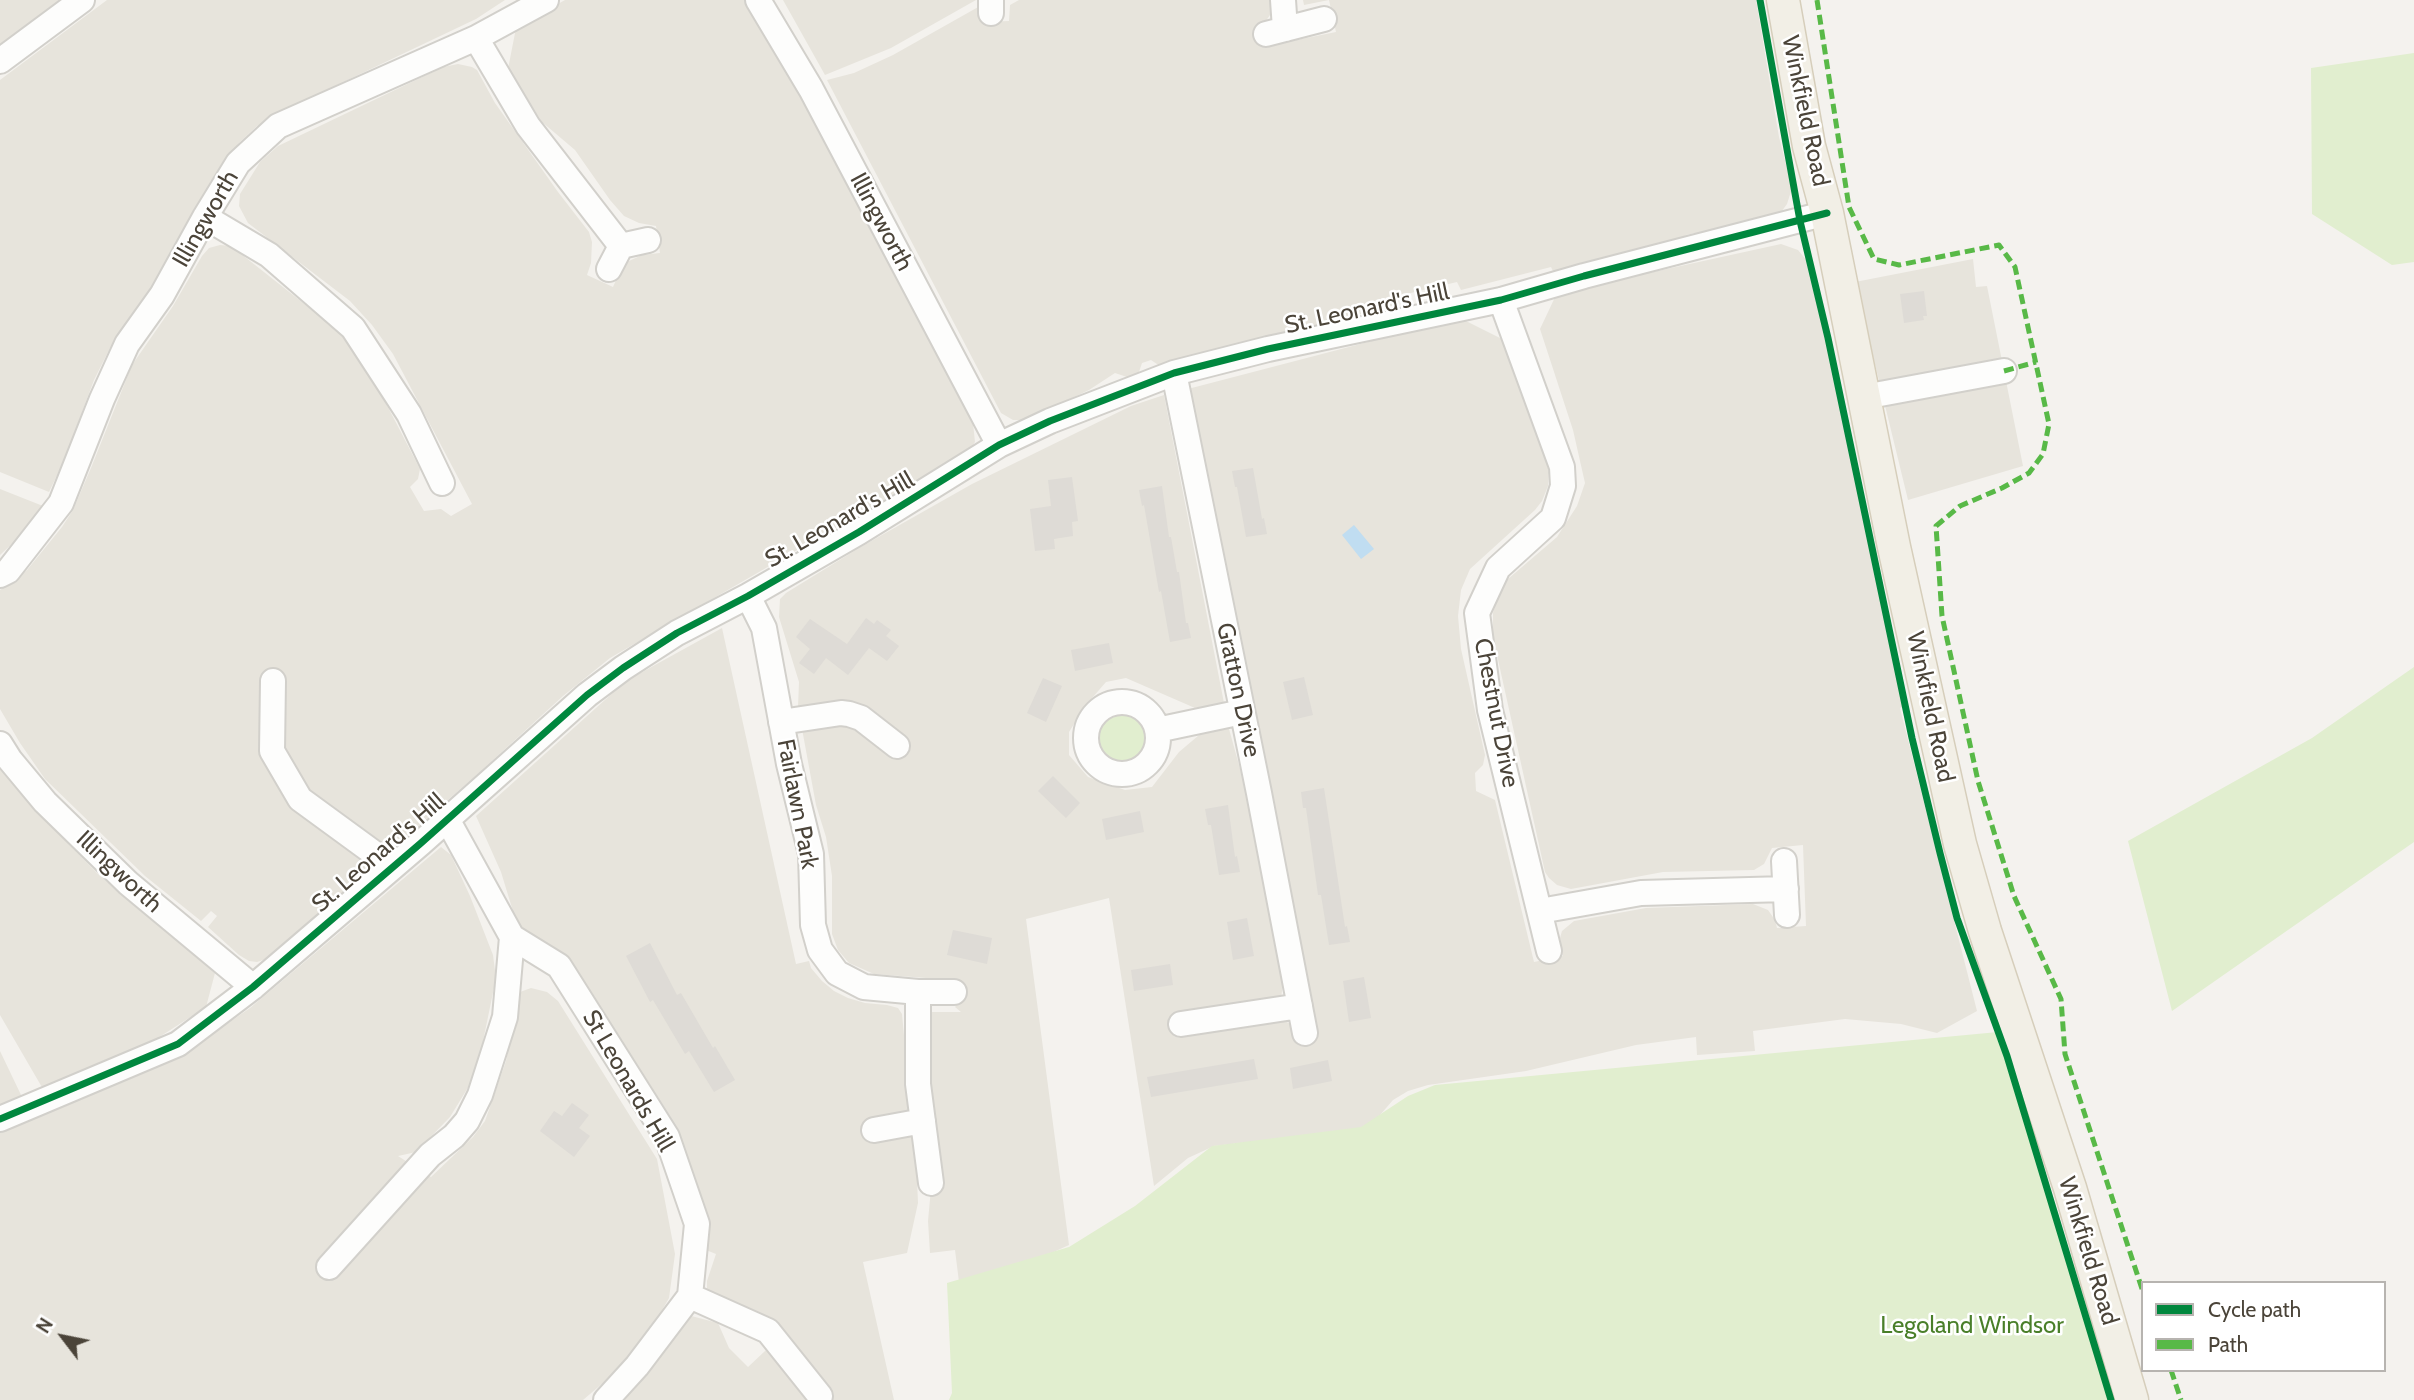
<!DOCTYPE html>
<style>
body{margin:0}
#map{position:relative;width:2414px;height:1400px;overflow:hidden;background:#f4f2ee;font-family:Cabin,sans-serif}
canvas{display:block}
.legend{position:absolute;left:2141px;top:1281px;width:245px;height:91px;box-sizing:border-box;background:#fff;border:2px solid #b7b4b0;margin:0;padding:9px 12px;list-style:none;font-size:21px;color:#4b4439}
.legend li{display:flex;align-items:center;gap:14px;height:35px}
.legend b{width:35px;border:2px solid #b7b4b0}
.north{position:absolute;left:28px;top:1302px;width:70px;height:70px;-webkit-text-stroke:5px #fff;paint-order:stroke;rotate:302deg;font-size:19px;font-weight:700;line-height:28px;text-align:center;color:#4b4439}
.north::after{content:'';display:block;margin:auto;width:24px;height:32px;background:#4b4439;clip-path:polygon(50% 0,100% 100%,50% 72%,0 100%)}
</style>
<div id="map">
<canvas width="2414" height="1400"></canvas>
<ul class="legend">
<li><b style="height:9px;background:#00873e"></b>Cycle path</li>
<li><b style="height:9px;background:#58b947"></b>Path</li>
</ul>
<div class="north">N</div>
</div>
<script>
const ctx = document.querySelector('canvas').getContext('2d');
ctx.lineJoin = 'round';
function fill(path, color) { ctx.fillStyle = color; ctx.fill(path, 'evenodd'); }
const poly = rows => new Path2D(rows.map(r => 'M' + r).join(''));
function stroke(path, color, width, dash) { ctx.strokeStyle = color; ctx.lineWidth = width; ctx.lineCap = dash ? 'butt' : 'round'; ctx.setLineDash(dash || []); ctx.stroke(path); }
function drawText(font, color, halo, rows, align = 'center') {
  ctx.font = font + ' Cabin,sans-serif'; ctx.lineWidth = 5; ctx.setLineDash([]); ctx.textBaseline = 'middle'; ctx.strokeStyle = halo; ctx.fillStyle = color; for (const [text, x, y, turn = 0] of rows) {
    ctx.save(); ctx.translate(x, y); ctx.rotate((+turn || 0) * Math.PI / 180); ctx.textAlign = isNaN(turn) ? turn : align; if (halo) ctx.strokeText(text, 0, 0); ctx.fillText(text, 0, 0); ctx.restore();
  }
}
fill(poly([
 [0,0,62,0,0,47],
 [107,0,505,0,476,19,295,105,257,126,240,142,216,174,155,283,110,348,94,380,63,463,49,492,0,472,0,80],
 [565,0,750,0,973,423,975,442,966,456,908,486,610,658,563,696,481,771,266,959,257,962,249,961,239,955,208,927,217,916,211,911,201,921,145,876,45,779,20,743,0,709,0,590,27,570,62,527,73,510,91,468,132,365,173,306,202,256,209,248,220,245,231,246,345,336,377,386,420,469,418,479,410,487,424,511,441,509,451,516,472,504,393,354,372,325,350,301,248,223,239,206,240,194,260,162,278,146,443,67,458,64,472,67,477,70,495,103,558,192,589,232,592,242,591,263,587,275,613,287,621,269,629,261,642,255,660,253,656,226,639,223,624,216,610,200,575,150,542,122,508,69,516,28],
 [783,0,976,0,891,48,825,75],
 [1019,0,1275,0,1276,15,1270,15,1263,25,1277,44,1336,32,1329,0,1304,5,1303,0,1756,0,1779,137,1792,188,1787,204,1779,215,1699,237,1695,233,1686,235,1680,242,1554,273,1551,267,1461,290,1457,282,1398,296,1399,304,1160,366,1151,360,1142,363,1138,375,1128,385,1127,377,1115,373,1089,390,1026,420,1013,420,1001,413,827,80,854,73,893,55,980,6,981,22,1009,21,1010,5],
 [1781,244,1798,250,1807,261,1834,366,1899,662,1907,705,1900,708,1977,1011,1937,1033,1901,1024,1845,1019,1753,1031,1755,1051,1697,1055,1696,1037,1636,1045,1526,1071,1428,1085,1408,1091,1393,1100,1368,1129,1214,1146,1188,1158,1154,1186,1109,898,1026,919,1069,1245,1036,1260,959,1282,955,1250,930,1253,928,1221,933,1167,926,1012,961,1012,955,1007,962,999,952,980,874,974,849,963,838,950,832,934,832,876,826,837,816,805,798,707,799,682,779,617,780,599,786,593,859,548,972,484,1131,406,1164,395,1224,703,1195,708,1126,678,1106,682,1086,705,1069,732,1069,755,1088,777,1125,790,1152,787,1179,752,1205,730,1229,729,1251,808,1283,984,1281,998,1263,1021,1285,1021,1294,1026,1184,390,1460,318,1506,341,1540,437,1549,472,1548,486,1542,501,1535,510,1470,569,1461,590,1458,616,1461,649,1485,755,1483,765,1475,773,1476,791,1495,800,1534,962,1563,956,1560,938,1562,931,1574,921,1646,908,1753,904,1768,910,1775,920,1777,928,1806,926,1803,845,1772,848,1764,864,1754,870,1663,872,1571,889,1557,885,1549,878,1545,872,1493,637,1493,613,1498,593,1508,579,1557,537,1577,506,1585,483,1573,430,1540,329,1557,293],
 [1973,259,1976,287,1987,286,2023,466,1908,500,1855,282],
 [0,489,43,506,14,542,0,555],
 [722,628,796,964,809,961,811,968,822,981,834,991,848,998,865,1003,887,1005,898,1008,902,1014,909,1088,914,1109,918,1203,907,1253,863,1262,894,1400,613,1400,676,1312,718,1323,729,1348,748,1367,781,1336,707,1289,707,1281,716,1254,706,1250,699,1191,671,1118,578,971,574,971,542,946,516,921,501,872,476,816,626,681],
 [0,766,26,800,97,873,215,973,206,1007,150,1043,43,1089,0,1015],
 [441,847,451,855,470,896,493,955,496,978,481,1051,469,1086,450,1117,416,1152,398,1156,431,1177,473,1137,485,1121,506,1061,520,992,531,988,547,992,558,1001,657,1159,675,1254,669,1298,637,1354,583,1400,0,1400,0,1127,179,1057,250,1008],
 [0,1051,22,1097,0,1105]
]), '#e7e4dc');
fill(poly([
 [2414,53,2414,262,2392,265,2312,214,2311,68],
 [2414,667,2414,842,2172,1011,2128,841,2312,738],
 '1094 738a28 28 0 1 1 56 0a28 28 0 1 1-56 0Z',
 [1998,1032,2065,1244,2109,1400,949,1400,952,1393,947,1283,1069,1247,1135,1206,1212,1146,1361,1127,1408,1096,1435,1085]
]), '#e1eecf');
fill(poly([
 [1354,525,1374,549,1361,559,1342,535]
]), '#c0ddf1');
fill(poly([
 [1924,291,1927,316,1923,316,1924,320,1904,323,1900,294],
 [1253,468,1262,519,1264,518,1267,534,1246,537,1237,487,1235,487,1232,471],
 [1072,477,1078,521,1072,522,1073,536,1054,539,1055,549,1035,551,1030,509,1051,506,1048,480],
 [1162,486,1169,537,1171,537,1177,572,1179,572,1186,623,1188,623,1191,638,1170,642,1161,591,1159,592,1144,505,1142,506,1139,490],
 [866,618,874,624,877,620,891,630,886,636,899,646,887,661,869,648,848,675,826,658,814,674,799,663,810,649,796,637,810,619,847,644],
 [1109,643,1113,663,1075,671,1071,650],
 [1304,677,1313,715,1292,720,1283,682],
 [1043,678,1062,686,1046,722,1027,713],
 [1053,776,1080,803,1066,818,1038,791],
 [1324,788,1345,927,1347,926,1350,942,1329,945,1321,895,1318,895,1306,808,1303,808,1301,792],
 [1228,805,1235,857,1237,856,1240,872,1219,875,1211,825,1208,825,1205,809],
 [1140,811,1144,832,1106,840,1102,819],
 [1247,918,1254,956,1233,960,1227,922],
 [953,930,992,938,987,964,947,955],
 [650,943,677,995,681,993,713,1048,715,1046,735,1080,714,1092,689,1051,685,1054,653,1000,650,1002,626,956],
 [1170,964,1173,985,1134,991,1131,970],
 [1364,977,1371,1018,1349,1022,1343,981],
 [1254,1059,1258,1079,1151,1097,1147,1077],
 [1328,1060,1332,1081,1293,1089,1290,1068],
 [572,1103,589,1115,579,1128,590,1136,574,1157,540,1131,554,1111,562,1116]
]), '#dedbd6');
const minor = poly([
 [758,0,811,89,999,445],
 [1283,0,1285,29],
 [991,13,991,0],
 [1266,34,1324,19],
 [476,38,528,126,621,246],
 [0,61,82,0],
 [205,217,269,255,353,328,409,414,442,483],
 [609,269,621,246,648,240],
 [1501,300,1562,467,1563,486,1553,518,1498,568,1477,613,1490,710,1549,951],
 [1174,373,1259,793,1305,1033],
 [1864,397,2004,371],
 [0,575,8,571,61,503,102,399,127,344,162,295,205,217,238,163,278,126,476,38,546,0],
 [748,596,764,628,789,764,811,854,813,925,820,950,837,973,864,987,918,992,954,992],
 [273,681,272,751,300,799,393,867],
 '1086 738a36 36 0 1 1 72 0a36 36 0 1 1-72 0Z',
 [781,722,841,713,849,714,861,718,897,746],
 [1157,730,1242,712],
 [0,744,10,760,45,802,128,883,253,987],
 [447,819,512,937,559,966,667,1137,697,1224,690,1296,637,1366,606,1400],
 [1784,861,1787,915],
 [1540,911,1641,893,1786,889],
 [918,992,918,1084,931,1183],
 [1181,1024,1300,1006],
 [0,1119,178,1044,253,987,421,843,587,695,623,668,677,633,748,596,859,532,999,445,1050,421,1174,373,1268,349,1501,300,1584,276,1827,213],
 [874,1130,923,1121],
 [329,1267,430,1155,454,1136,467,1121,480,1095,505,1017,512,937],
 [690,1296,768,1331,820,1396]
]);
const major = poly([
 [1783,0,1809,146,1827,213,1894,547,1960,844,1985,931,2070,1188,2132,1400]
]);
stroke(minor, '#d2d0cb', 28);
stroke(major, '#d6cebb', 35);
stroke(minor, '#fdfdfc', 24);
stroke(major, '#f2efe6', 32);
stroke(poly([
 [1817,0,1849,207,1874,259,1899,265,1999,245,2015,267,2049,424,2043,454,2029,473,2002,488,1960,506,1936,526,1942,616,1978,781,2014,896,2061,999,2065,1054,2143,1292],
 [2004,371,2036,362],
 [2171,1370,2181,1400]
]), '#58b947', 5, [10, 5]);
stroke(poly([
 [1760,0,1800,221,1828,338,1912,738,1940,853,1957,918,2007,1056,2111,1400],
 [0,1119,178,1044,253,987,421,843,587,695,623,668,677,633,748,596,859,532,999,445,1050,421,1174,373,1268,349,1501,300,1584,276,1827,213]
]), '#00873e', 7);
drawText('24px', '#4b4439', '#fff', [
 ["Winkfield Road",1805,111,78],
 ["Illingworth",206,219,-60],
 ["Illingworth",881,222,62],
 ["St. Leonard's Hill",1367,309,-12],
 ["St. Leonard's Hill",840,520,-30],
 ["Gratton Drive",1238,690,78],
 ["Winkfield Road",1930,707,78],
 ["Chestnut Drive",1496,713,79],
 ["Fairlawn Park",797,804,79],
 ["St. Leonard's Hill",379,853,-41],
 ["Illingworth",119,872,43],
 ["St Leonards Hill",628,1081,60],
 ["Winkfield Road",2088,1251,73]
]);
drawText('24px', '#4a7f2a', '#fff', [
 ["Legoland Windsor",1972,1326]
]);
</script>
